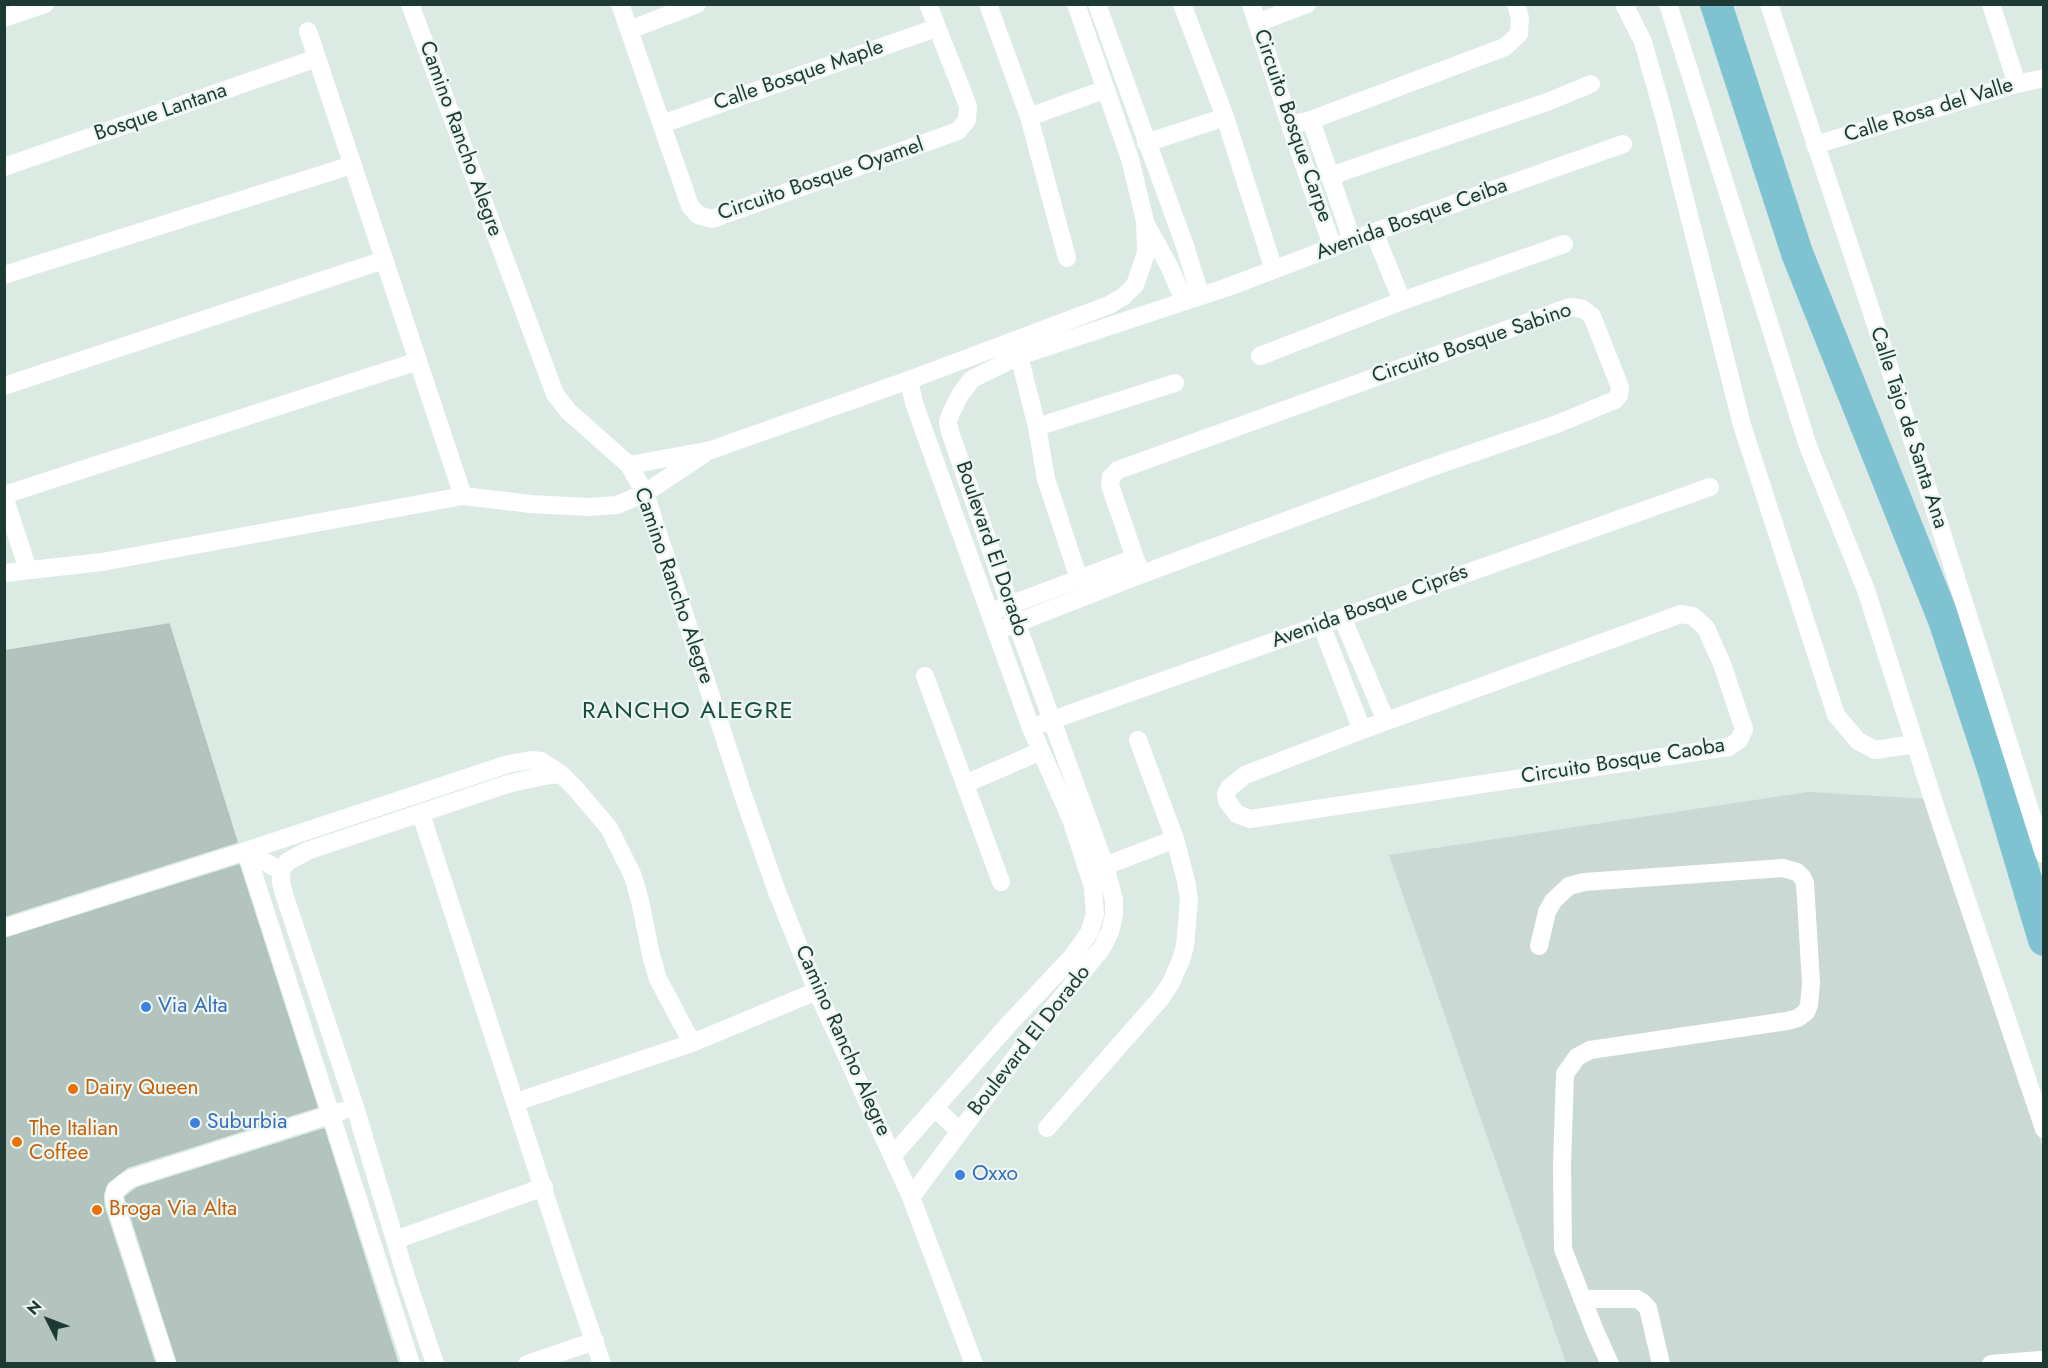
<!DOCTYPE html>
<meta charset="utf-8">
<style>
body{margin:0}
#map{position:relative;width:2048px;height:1368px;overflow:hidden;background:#dceae4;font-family:Jost,sans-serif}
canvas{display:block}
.frame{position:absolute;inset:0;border:6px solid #1d3933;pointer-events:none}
.north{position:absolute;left:18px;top:1290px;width:60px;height:60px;-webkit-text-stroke:4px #ecf6f2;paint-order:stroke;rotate:312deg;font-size:16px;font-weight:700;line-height:24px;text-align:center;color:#1d3933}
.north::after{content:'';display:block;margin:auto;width:21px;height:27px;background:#1d3933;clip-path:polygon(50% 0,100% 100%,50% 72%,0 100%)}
</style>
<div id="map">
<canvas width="2048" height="1368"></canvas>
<div class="frame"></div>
<div class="north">N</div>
</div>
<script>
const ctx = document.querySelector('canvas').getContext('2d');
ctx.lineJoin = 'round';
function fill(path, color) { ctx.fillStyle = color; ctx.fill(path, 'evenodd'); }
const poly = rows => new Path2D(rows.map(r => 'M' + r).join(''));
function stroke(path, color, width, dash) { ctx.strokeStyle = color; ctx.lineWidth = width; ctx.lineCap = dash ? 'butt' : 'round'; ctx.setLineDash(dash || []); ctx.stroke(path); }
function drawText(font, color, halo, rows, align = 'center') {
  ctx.font = font + ' Jost,sans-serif'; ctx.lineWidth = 4.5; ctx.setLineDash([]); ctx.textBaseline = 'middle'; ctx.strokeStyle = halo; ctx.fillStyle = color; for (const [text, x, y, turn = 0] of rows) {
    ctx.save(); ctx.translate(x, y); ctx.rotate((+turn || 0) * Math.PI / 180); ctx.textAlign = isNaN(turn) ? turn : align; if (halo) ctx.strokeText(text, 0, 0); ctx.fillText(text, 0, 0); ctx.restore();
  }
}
fill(poly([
 [1808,792,1929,799,2043,1149,2043,1363,1566,1363,1389,855]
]), '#cad9d3');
stroke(poly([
 [1716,4,1797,253,1944,620,1994,772,2044,940]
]), '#7fc3d3', 32);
const building = poly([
 [169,624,237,842,4,916,4,651,169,624],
 [239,865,317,1107,128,1167,107,1183,103,1195,104,1207,155,1364,4,1364,4,939,239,865],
 [324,1129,398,1364,178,1364,125,1197,137,1188,324,1129]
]);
fill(building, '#b2c4bd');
stroke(building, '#afc3bb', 1.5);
stroke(poly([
 [410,4,555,394,568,411,629,465,645,493,743,795,777,892,817,991,911,1197,974,1364],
 [620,4,690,206,698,215,712,219,958,131,967,120,968,106,928,4],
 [988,4,1029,117,1067,258],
 [1097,4,1185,246,1200,295],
 [1182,4,1225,117,1274,270],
 [1251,4,1290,125,1333,248],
 [1624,4,1643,42,1664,116,1742,425,1836,715,1858,741,1875,750,1915,744],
 [1668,4,1808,446,1866,590,1938,815,2044,1129],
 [1769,4,1871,310,2044,854],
 [1991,4,2017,84],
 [4,18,45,4],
 [1257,23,1307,4],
 [629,30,697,4],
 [308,31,463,496],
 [1029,117,1106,89],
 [1311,120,1352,240],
 [662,124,936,28],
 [1290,125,1311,120,1505,47,1519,34,1520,18,1516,4],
 [1146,143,1225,117],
 [1815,145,2017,84,2044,78],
 [4,167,317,58],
 [1330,176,1547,102,1591,84],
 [1147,226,1169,266,1184,300],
 [1374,232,1402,301],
 [4,275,352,165],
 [1019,356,1037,427,1046,479,1079,579],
 [1260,356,1402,301,1564,244],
 [4,386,384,260],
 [1037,427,1175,383],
 [629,465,711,450,909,380,1109,305,1124,296,1135,285,1146,253,1145,221,1130,159,1076,4],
 [4,495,418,361],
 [4,496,28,570],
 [4,573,102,562,463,496,531,504,589,507,617,505,645,493,704,454],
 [999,609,1135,558],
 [1681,614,1693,616,1706,628,1722,664,1744,729,1739,740,1729,747,1250,819,1237,814,1227,801,1226,794,1229,788,1245,775,1362,730,1681,614],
 [1342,617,1386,721],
 [1321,624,1362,730],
 [996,631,1142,574,1429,468,1557,424,1615,400,1619,395,1620,387,1592,316,1583,309,1570,307,1118,470,1111,477,1110,485,1135,558,1142,574],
 [925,676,1001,882],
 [1041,724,1710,487],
 [965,784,1041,751],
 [421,814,569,1268,602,1364],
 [1105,866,1175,839],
 [4,928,246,851,281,871],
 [1539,946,1547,912,1553,901,1569,886,1584,882,1783,868,1797,872,1802,877,1805,883,1811,983,1809,1005,1806,1012,1798,1018,1787,1021,1590,1050,1577,1057,1565,1074,1562,1166,1563,1249,1595,1331,1610,1364],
 [516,1102,692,1043],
 [935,1108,960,1132],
 [1047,1128,1161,998,1171,983,1181,960,1185,946,1189,899,1186,881,1175,839,1138,740],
 [893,1155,1008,1025,1072,957,1089,933,1095,914,1093,887,1072,822,1031,728,914,403,909,380],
 [911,1197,1041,1023,1102,948,1110,932,1114,915,1114,900,1105,866,1010,605,950,432,948,422,951,413,960,395,972,379,1019,356,1228,287,1352,240,1623,144],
 [395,1240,544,1187],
 [1582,1299,1637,1299,1642,1302,1648,1308,1661,1364],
 [167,1364,115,1204,114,1197,115,1191,125,1182,132,1178,342,1111],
 [411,1364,246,851,508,764,531,760,541,761,561,774,575,788,609,828,633,876,640,901,651,955,658,979,692,1043,817,991],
 [435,1364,407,1280,355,1107,285,897,281,882,281,871,287,862,307,851,508,784,543,776,561,774],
 [527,1364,595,1341],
 [1991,1364,2040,1360]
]), '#fff', 18);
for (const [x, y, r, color] of [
 [146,1007,6,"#3f7fe0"],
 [73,1089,6,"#e8710a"],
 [195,1123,6,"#3f7fe0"],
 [17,1142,6,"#e8710a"],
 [960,1175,6,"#3f7fe0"],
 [97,1210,6,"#e8710a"]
]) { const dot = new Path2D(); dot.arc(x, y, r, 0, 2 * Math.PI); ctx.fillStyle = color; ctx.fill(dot); stroke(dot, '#ecf6f2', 2); }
drawText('21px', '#1d3933', '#ecf6f2', [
 ["Calle Bosque Maple",799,76,-19],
 ["Calle Rosa del Valle",1929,111,-17],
 ["Bosque Lantana",161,113,-19],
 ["Circuito Bosque Carpe",1292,126,71],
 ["Camino Rancho Alegre",460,139,70],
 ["Circuito Bosque Oyamel",821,180,-19],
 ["Avenida Bosque Ceiba",1412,220,-20],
 ["Circuito Bosque Sabino",1472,344,-19],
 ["Calle Tajo de Santa Ana",1908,428,72],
 ["Boulevard El Dorado",991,549,71],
 ["Camino Rancho Alegre",673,586,71],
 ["Avenida Bosque Ciprés",1370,607,-20],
 ["Circuito Bosque Caoba",1623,762,-9],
 ["Camino Rancho Alegre",842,1041,66],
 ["Boulevard El Dorado",1030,1041,-52]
]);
drawText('21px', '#366cbe', '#ecf6f2', [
 ["Via Alta",158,1007],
 ["Suburbia",207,1123],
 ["Oxxo",972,1175]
], 'left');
drawText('21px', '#c56008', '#ecf6f2', [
 ["Dairy Queen",85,1089],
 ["The Italian",29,1130],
 ["Coffee",29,1154],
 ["Broga Via Alta",109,1210]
], 'left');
ctx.letterSpacing = '1.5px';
drawText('24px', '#194c41', '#ecf6f2', [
 ["RANCHO ALEGRE",688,712]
]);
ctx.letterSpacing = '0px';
</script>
